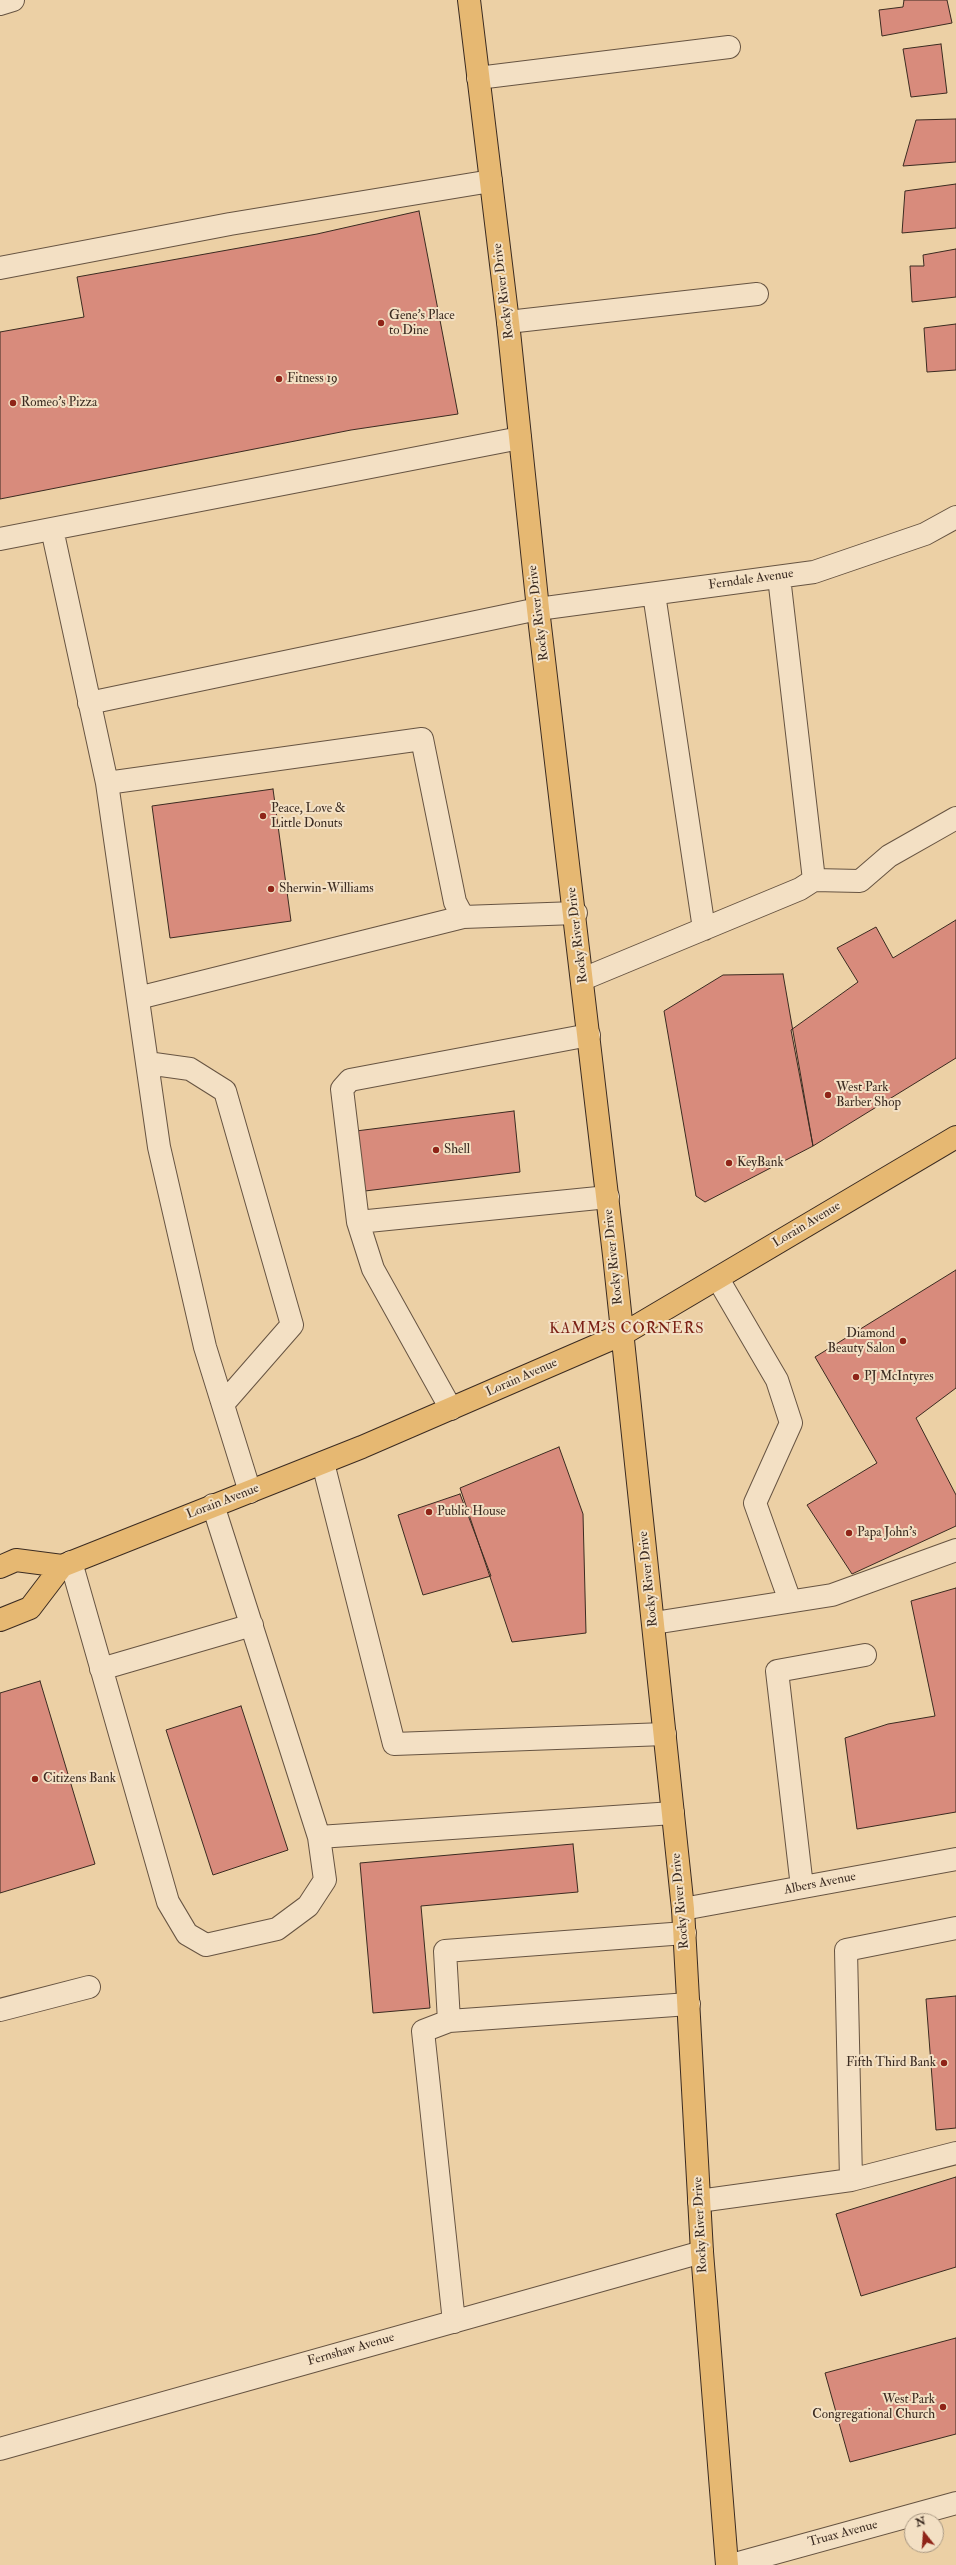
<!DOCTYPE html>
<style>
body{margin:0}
#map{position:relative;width:956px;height:2565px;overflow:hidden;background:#ecd0a5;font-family:"IM FELL Double Pica",serif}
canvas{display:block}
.north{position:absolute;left:904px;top:2513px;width:40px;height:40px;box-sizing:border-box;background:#f3e0c4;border:1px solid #a99883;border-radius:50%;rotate:343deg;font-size:11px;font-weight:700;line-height:16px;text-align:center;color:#3b2b21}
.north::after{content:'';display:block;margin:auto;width:14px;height:18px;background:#8f2418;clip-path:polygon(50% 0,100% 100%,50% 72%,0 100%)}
</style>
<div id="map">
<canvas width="956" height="2565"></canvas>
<div class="north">N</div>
</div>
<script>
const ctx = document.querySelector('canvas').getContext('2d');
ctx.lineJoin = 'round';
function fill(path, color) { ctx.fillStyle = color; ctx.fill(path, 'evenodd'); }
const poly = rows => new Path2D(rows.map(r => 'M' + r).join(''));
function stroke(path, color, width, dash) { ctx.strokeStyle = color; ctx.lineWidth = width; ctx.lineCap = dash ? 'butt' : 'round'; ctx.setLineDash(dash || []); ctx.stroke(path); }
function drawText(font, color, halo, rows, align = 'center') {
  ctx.font = font + ' "IM FELL Double Pica",serif'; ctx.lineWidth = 4; ctx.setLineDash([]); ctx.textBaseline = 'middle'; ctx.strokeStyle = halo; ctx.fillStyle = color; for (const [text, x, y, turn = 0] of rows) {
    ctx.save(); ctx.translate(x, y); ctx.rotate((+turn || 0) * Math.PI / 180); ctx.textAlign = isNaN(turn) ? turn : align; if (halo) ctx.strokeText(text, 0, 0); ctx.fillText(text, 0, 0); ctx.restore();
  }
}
const building = poly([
 [904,0,947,0,952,23,882,36,879,10,903,7,904,0],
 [941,44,947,93,911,97,903,49,941,44],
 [956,119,956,162,903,166,916,120,956,119],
 [956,184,956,228,902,233,905,191,956,184],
 [419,211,458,414,351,430,0,499,0,332,84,317,77,277,317,234,419,211],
 [956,249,956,297,912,302,910,266,924,266,923,255,956,249],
 [956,324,956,370,927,372,924,328,956,324],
 [273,789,291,921,170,938,152,806,273,789],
 [956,920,956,1058,813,1146,791,1030,858,982,837,948,876,927,893,958,956,920],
 [783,974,813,1146,705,1202,696,1196,664,1011,723,975,783,974],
 [514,1111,520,1172,365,1191,356,1131,514,1111],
 [956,1270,956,1388,916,1418,956,1495,956,1526,852,1574,807,1505,877,1463,815,1357,956,1270],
 [559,1447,583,1514,586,1633,512,1642,460,1488,559,1447],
 [460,1494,491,1576,423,1595,398,1515,460,1494],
 [956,1588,956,1812,857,1829,845,1738,888,1724,935,1716,911,1601,956,1588],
 [40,1681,95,1864,0,1893,0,1693,40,1681],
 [241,1706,288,1850,213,1875,166,1730,241,1706],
 [573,1844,578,1892,421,1906,430,2008,373,2013,360,1863,573,1844],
 [956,1996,956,2128,936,2130,926,1999,956,1996],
 [956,2177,956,2267,861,2296,836,2214,956,2177],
 [956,2338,956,2434,850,2462,825,2373,956,2338]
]);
fill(building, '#d88b7c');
stroke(building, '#3b2b21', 1);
const minor = poly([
 [0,4,13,0],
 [478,78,729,47],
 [0,268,230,224,491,181],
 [508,322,757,294],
 [52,529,107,783,159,1147,205,1347,250,1492],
 [0,539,520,438],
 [654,594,704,929],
 [89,703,538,609,814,572,925,534,956,517],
 [107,783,422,739,455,902,463,917,576,913],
 [814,880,860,881,889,856,956,818],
 [583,979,800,889,814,880,779,577],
 [138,998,463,917],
 [147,1063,190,1069,225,1091,292,1325,223,1404],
 [358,1222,608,1197],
 [718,1279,777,1380,791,1423,755,1503,790,1601],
 [451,1409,373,1269,358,1222,342,1089,350,1080,589,1035],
 [323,1463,394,1744,665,1734],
 [71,1562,168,1902,187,1934,206,1945,277,1929,308,1906,325,1880,319,1837,213,1505],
 [654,1623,832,1595,956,1550],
 [101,1669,252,1625],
 [319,1837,673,1813],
 [802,1887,777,1671,865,1655],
 [683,1909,956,1859],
 [0,2010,89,1987],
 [449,2021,689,2004],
 [851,2180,956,2153],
 [699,2201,851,2180,846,1950,956,1928],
 [454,2322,423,2031,449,2021,445,1951,685,1933],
 [0,2449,702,2252],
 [731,2565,956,2503]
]);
const major = poly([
 [469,0,508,322,538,609,614,1255,683,1909,702,2252,727,2565],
 [0,1567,16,1560,62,1566,362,1447,623,1334,956,1137],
 [0,1620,30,1608,62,1566]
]);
stroke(minor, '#675442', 24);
stroke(major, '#3b2b21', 24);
stroke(minor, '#f3e0c4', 22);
stroke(major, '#e6b872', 22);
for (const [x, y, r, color] of [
 [381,323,4,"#8f2418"],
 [279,379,4,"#8f2418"],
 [13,403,4,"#8f2418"],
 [263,816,4,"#8f2418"],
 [271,889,4,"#8f2418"],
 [828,1095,4,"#8f2418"],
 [436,1150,4,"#8f2418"],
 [729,1163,4,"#8f2418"],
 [903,1341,4,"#8f2418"],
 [856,1377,4,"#8f2418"],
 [429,1512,4,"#8f2418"],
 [849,1533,4,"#8f2418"],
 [35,1779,4,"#8f2418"],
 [944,2063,4,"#8f2418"],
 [943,2407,4,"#8f2418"]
]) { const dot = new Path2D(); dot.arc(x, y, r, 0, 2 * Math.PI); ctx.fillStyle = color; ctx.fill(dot); stroke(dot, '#f3e0c4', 1.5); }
drawText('13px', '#3b2b21', '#f3e0c4', [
 ["Rocky River Drive",504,291,-97],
 ["Ferndale Avenue",751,580,-8],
 ["Rocky River Drive",539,613,-97],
 ["Rocky River Drive",578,935,-97],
 ["Lorain Avenue",807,1225,-31],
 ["Rocky River Drive",614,1257,-96],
 ["Lorain Avenue",522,1378,-24],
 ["Lorain Avenue",223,1502,-21],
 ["Rocky River Drive",649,1579,-96],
 ["Albers Avenue",820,1884,-11],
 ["Rocky River Drive",681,1901,-95],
 ["Rocky River Drive",701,2225,-93],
 ["Fernshaw Avenue",351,2350,-16],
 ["Truax Avenue",843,2534,-15]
]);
drawText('13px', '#3b2b21', '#f3e0c4', [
 ["Gene's Place",389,316],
 ["to Dine",389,331],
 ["Fitness 19",287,379],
 ["Romeo's Pizza",21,403],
 ["Peace, Love &",271,809],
 ["Little Donuts",271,824],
 ["Sherwin-Williams",279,889],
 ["West Park",836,1088],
 ["Barber Shop",836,1103],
 ["Shell",444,1150],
 ["KeyBank",737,1163],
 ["Diamond",895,1334,"right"],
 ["Beauty Salon",895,1349,"right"],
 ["PJ McIntyres",864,1377],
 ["Public House",437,1512],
 ["Papa John's",857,1533],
 ["Citizens Bank",43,1779],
 ["Fifth Third Bank",936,2063,"right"],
 ["West Park",935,2400,"right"],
 ["Congregational Church",935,2415,"right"]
], 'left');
ctx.letterSpacing = '1px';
drawText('15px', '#7a1f14', '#f3e0c4', [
 ["KAMM'S CORNERS",627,1330]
]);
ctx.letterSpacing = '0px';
</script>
